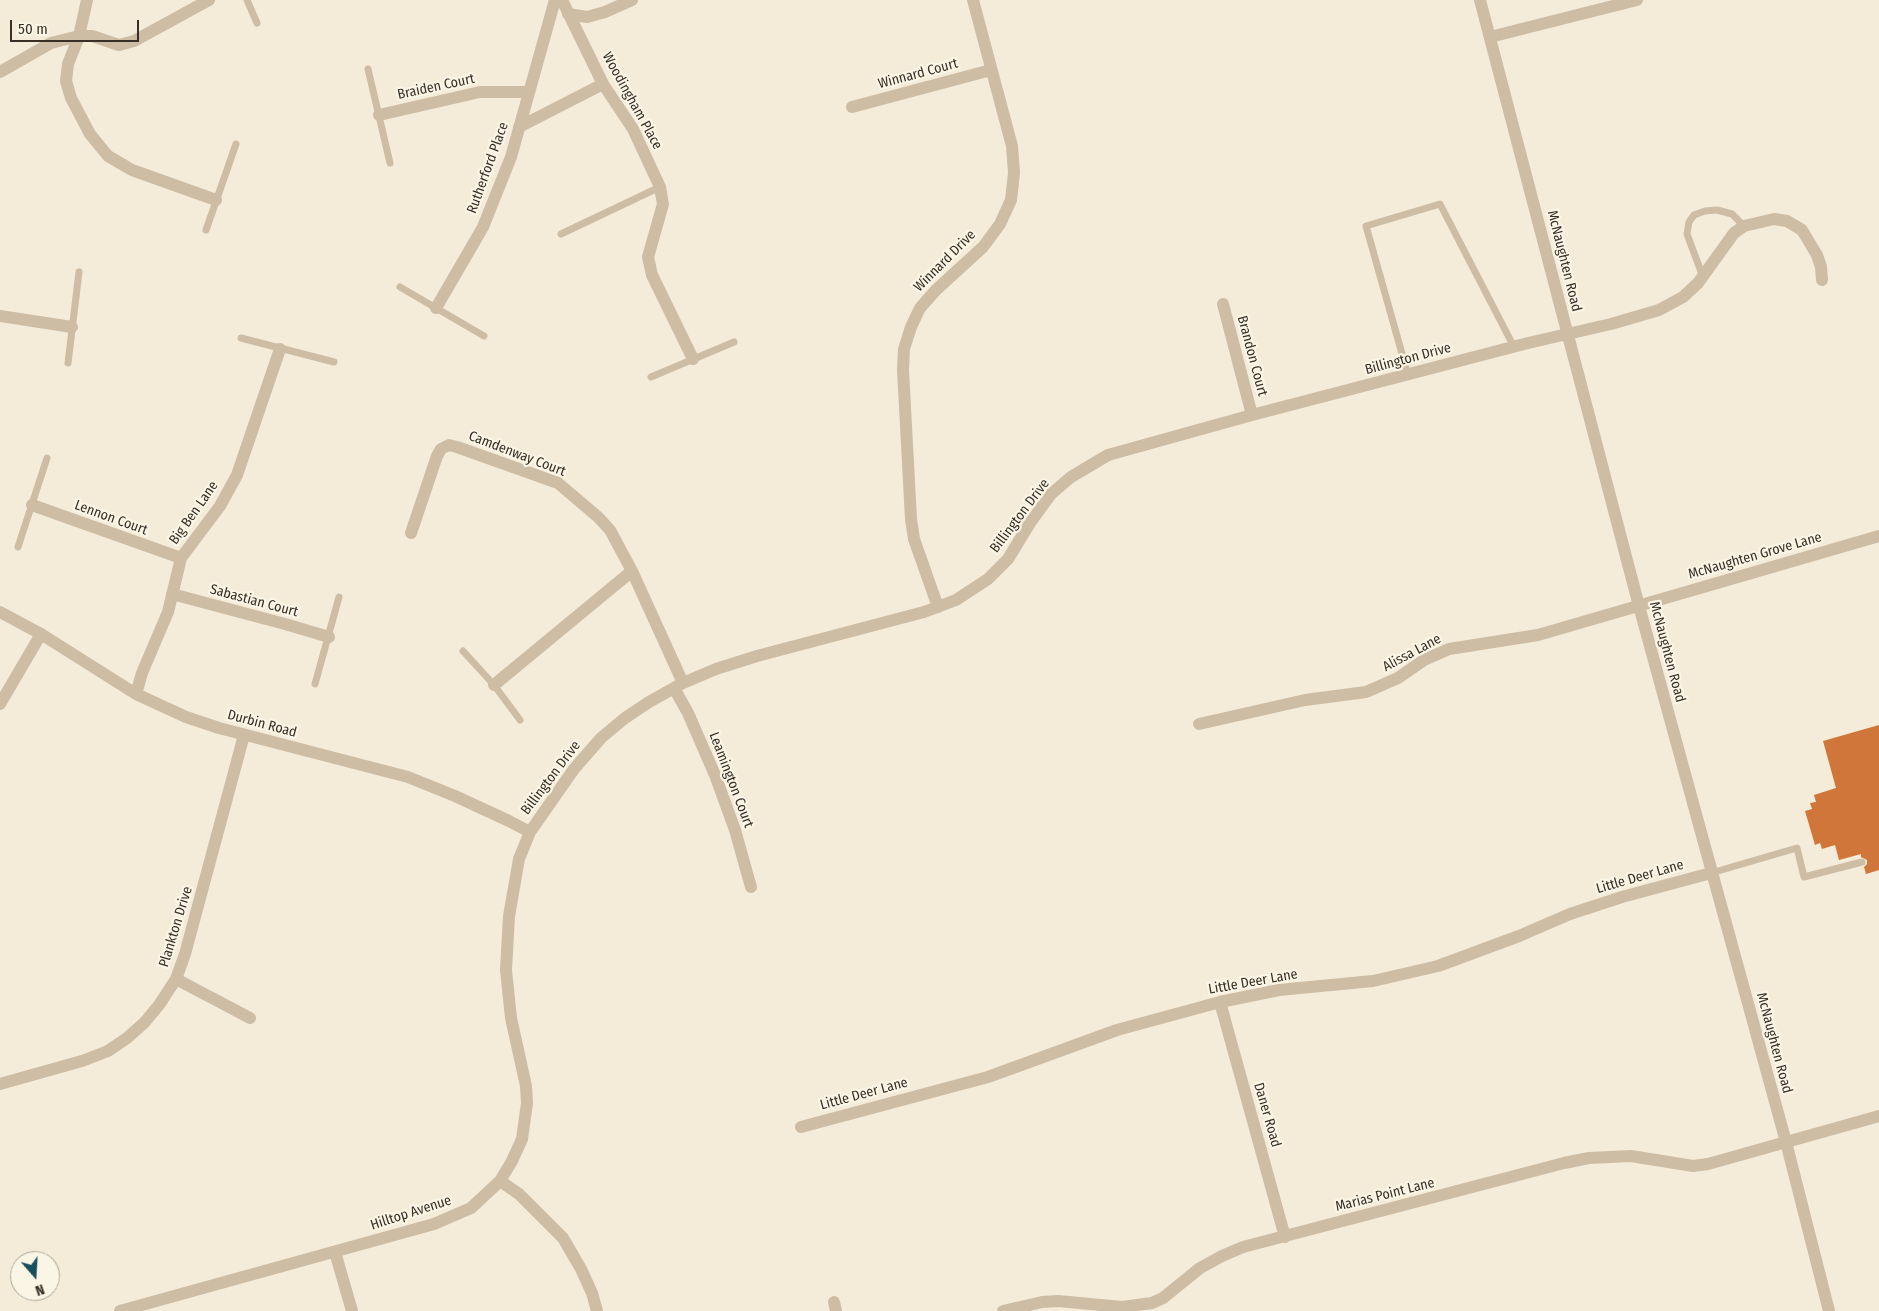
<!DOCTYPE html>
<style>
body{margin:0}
#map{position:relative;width:1879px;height:1311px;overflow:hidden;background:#f4ebd9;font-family:"Fira Sans Condensed",sans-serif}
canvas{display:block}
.north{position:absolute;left:10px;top:1251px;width:50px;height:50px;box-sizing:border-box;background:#fbf5e6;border:1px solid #ada699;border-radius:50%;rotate:161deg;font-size:14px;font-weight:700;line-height:20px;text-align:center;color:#382f26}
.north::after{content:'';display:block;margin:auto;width:18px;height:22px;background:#184e5d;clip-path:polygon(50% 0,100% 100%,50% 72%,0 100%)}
.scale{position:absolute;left:10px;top:20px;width:129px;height:22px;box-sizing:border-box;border:2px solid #382f26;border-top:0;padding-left:6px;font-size:15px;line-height:18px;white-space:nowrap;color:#382f26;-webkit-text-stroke:4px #fbf5e6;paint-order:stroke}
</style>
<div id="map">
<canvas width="1879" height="1311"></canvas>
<div class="north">N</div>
<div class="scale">50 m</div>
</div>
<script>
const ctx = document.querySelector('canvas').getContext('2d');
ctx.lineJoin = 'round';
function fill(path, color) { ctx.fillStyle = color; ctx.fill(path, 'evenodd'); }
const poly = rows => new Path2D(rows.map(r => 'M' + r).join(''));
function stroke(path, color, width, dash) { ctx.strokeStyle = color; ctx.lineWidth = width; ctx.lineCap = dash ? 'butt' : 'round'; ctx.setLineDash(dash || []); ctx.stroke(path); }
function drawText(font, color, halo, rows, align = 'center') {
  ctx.font = font + ' "Fira Sans Condensed",sans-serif'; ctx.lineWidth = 4.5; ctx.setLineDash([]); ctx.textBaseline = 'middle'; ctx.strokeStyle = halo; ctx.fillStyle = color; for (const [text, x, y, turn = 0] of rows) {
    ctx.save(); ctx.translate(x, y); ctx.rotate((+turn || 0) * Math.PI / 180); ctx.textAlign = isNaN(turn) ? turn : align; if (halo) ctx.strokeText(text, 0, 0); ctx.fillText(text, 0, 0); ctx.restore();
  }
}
fill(poly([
 [1879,725,1879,870,1866,874,1864,867,1867,864,1867,860,1861,857,1861,854,1839,860,1835,845,1822,849,1820,843,1815,845,1805,811,1812,809,1810,803,1816,802,1814,795,1836,788,1823,741]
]), '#d1763a');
stroke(poly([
 [247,0,257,23],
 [368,69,390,163],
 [206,230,236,144],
 [561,234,660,187],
 [1703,277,1687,234,1689,222,1694,215,1705,211,1717,210,1732,214,1744,226],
 [400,287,484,336],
 [241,338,334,362],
 [68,363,79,272],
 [1408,375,1366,226,1440,204,1514,347],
 [651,377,734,342],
 [18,547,47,458],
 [463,651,494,685,520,720],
 [315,684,339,597],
 [1711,873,1797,848,1804,877,1862,862]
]), '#cdbda4', 7);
stroke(poly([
 [87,0,79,36,68,64,66,81,71,98,90,134,108,156,132,170,216,200],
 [562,0,603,84,633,129,660,187,663,204,648,257,652,275,693,359],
 [568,14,587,17,605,12,632,0],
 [1490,37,1637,0],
 [0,72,51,43,79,36,92,36,119,45,134,41,209,0],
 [852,107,991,70],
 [379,115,480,92,529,92],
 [519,127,603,84],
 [1223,304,1252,415],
 [436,308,483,227,511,157,555,0],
 [0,316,72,327],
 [32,505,181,558],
 [411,533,437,456,441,449,449,445,457,447,558,483,598,517,610,530,632,571,683,683],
 [172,594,285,624,329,637],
 [938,607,914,539,911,519,903,370,904,349,911,327,920,308,936,290,983,247,1000,224,1011,200,1014,173,1012,146,973,0],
 [0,612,41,634,136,694,186,717,219,728,408,777,455,796,509,821,530,832],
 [494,685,632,571],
 [674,688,688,713,715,775,735,830,751,887],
 [136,694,142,673,168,612,181,558,220,506,237,475,280,349],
 [0,704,41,634],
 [1199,724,1305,700,1366,692,1398,678,1424,660,1449,649,1538,635,1879,536],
 [176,979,250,1018],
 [1220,1002,1285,1237],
 [0,1084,82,1061,108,1051,127,1038,144,1023,159,1005,176,979,185,954,244,735],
 [801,1127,988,1077,1117,1030,1220,1002,1279,990,1373,981,1438,966,1519,936,1570,914,1622,897,1711,873],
 [500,1181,519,1194,563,1238,581,1269,592,1293,597,1311],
 [335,1252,352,1311],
 [834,1302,836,1311],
 [120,1311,434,1224,471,1208,500,1181,512,1161,522,1139,527,1103,526,1086,511,1018,506,970,509,916,519,859,530,832,574,769,601,738,625,718,649,702,683,683,716,669,757,656,924,612,956,600,988,579,1008,559,1030,523,1051,494,1071,477,1108,455,1252,415,1528,343,1611,324,1659,310,1683,297,1698,283,1734,233,1744,226,1774,219,1787,221,1802,230,1817,255,1821,267,1822,280],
 [1003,1311,1042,1302,1058,1301,1122,1307,1152,1303,1163,1298,1200,1268,1222,1256,1243,1247,1564,1163,1589,1158,1631,1156,1693,1166,1708,1164,1879,1116]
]), '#cdbda4', 12);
stroke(poly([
 [1480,0,1639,606,1786,1142,1829,1311]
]), '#cdbda4', 12);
drawText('14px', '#382f26', '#fbf5e6', [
 ["Winnard Court",918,74,-15],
 ["Braiden Court",436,87,-12],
 ["Woodingham Place",632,101,61],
 ["Rutherford Place",488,168,-70],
 ["Winnard Drive",945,261,-45],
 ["McNaughten Road",1564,261,76],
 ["Brandon Court",1252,356,75],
 ["Billington Drive",1408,359,-15],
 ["Camdenway Court",517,454,21],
 ["Big Ben Lane",194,513,-55],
 ["Billington Drive",1020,516,-53],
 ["Lennon Court",111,518,20],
 ["McNaughten Grove Lane",1755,556,-16],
 ["Sabastian Court",254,601,15],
 ["McNaughten Road",1667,652,75],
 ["Alissa Lane",1412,653,-28],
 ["Durbin Road",262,724,15],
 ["Billington Drive",551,778,-53],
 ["Leamington Court",731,780,69],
 ["Little Deer Lane",1640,877,-16],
 ["Plankton Drive",176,927,-73],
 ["Little Deer Lane",1253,982,-10],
 ["McNaughten Road",1774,1043,75],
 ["Little Deer Lane",864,1094,-15],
 ["Daner Road",1267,1115,74],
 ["Marias Point Lane",1385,1195,-14],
 ["Hilltop Avenue",411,1213,-18]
]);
</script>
